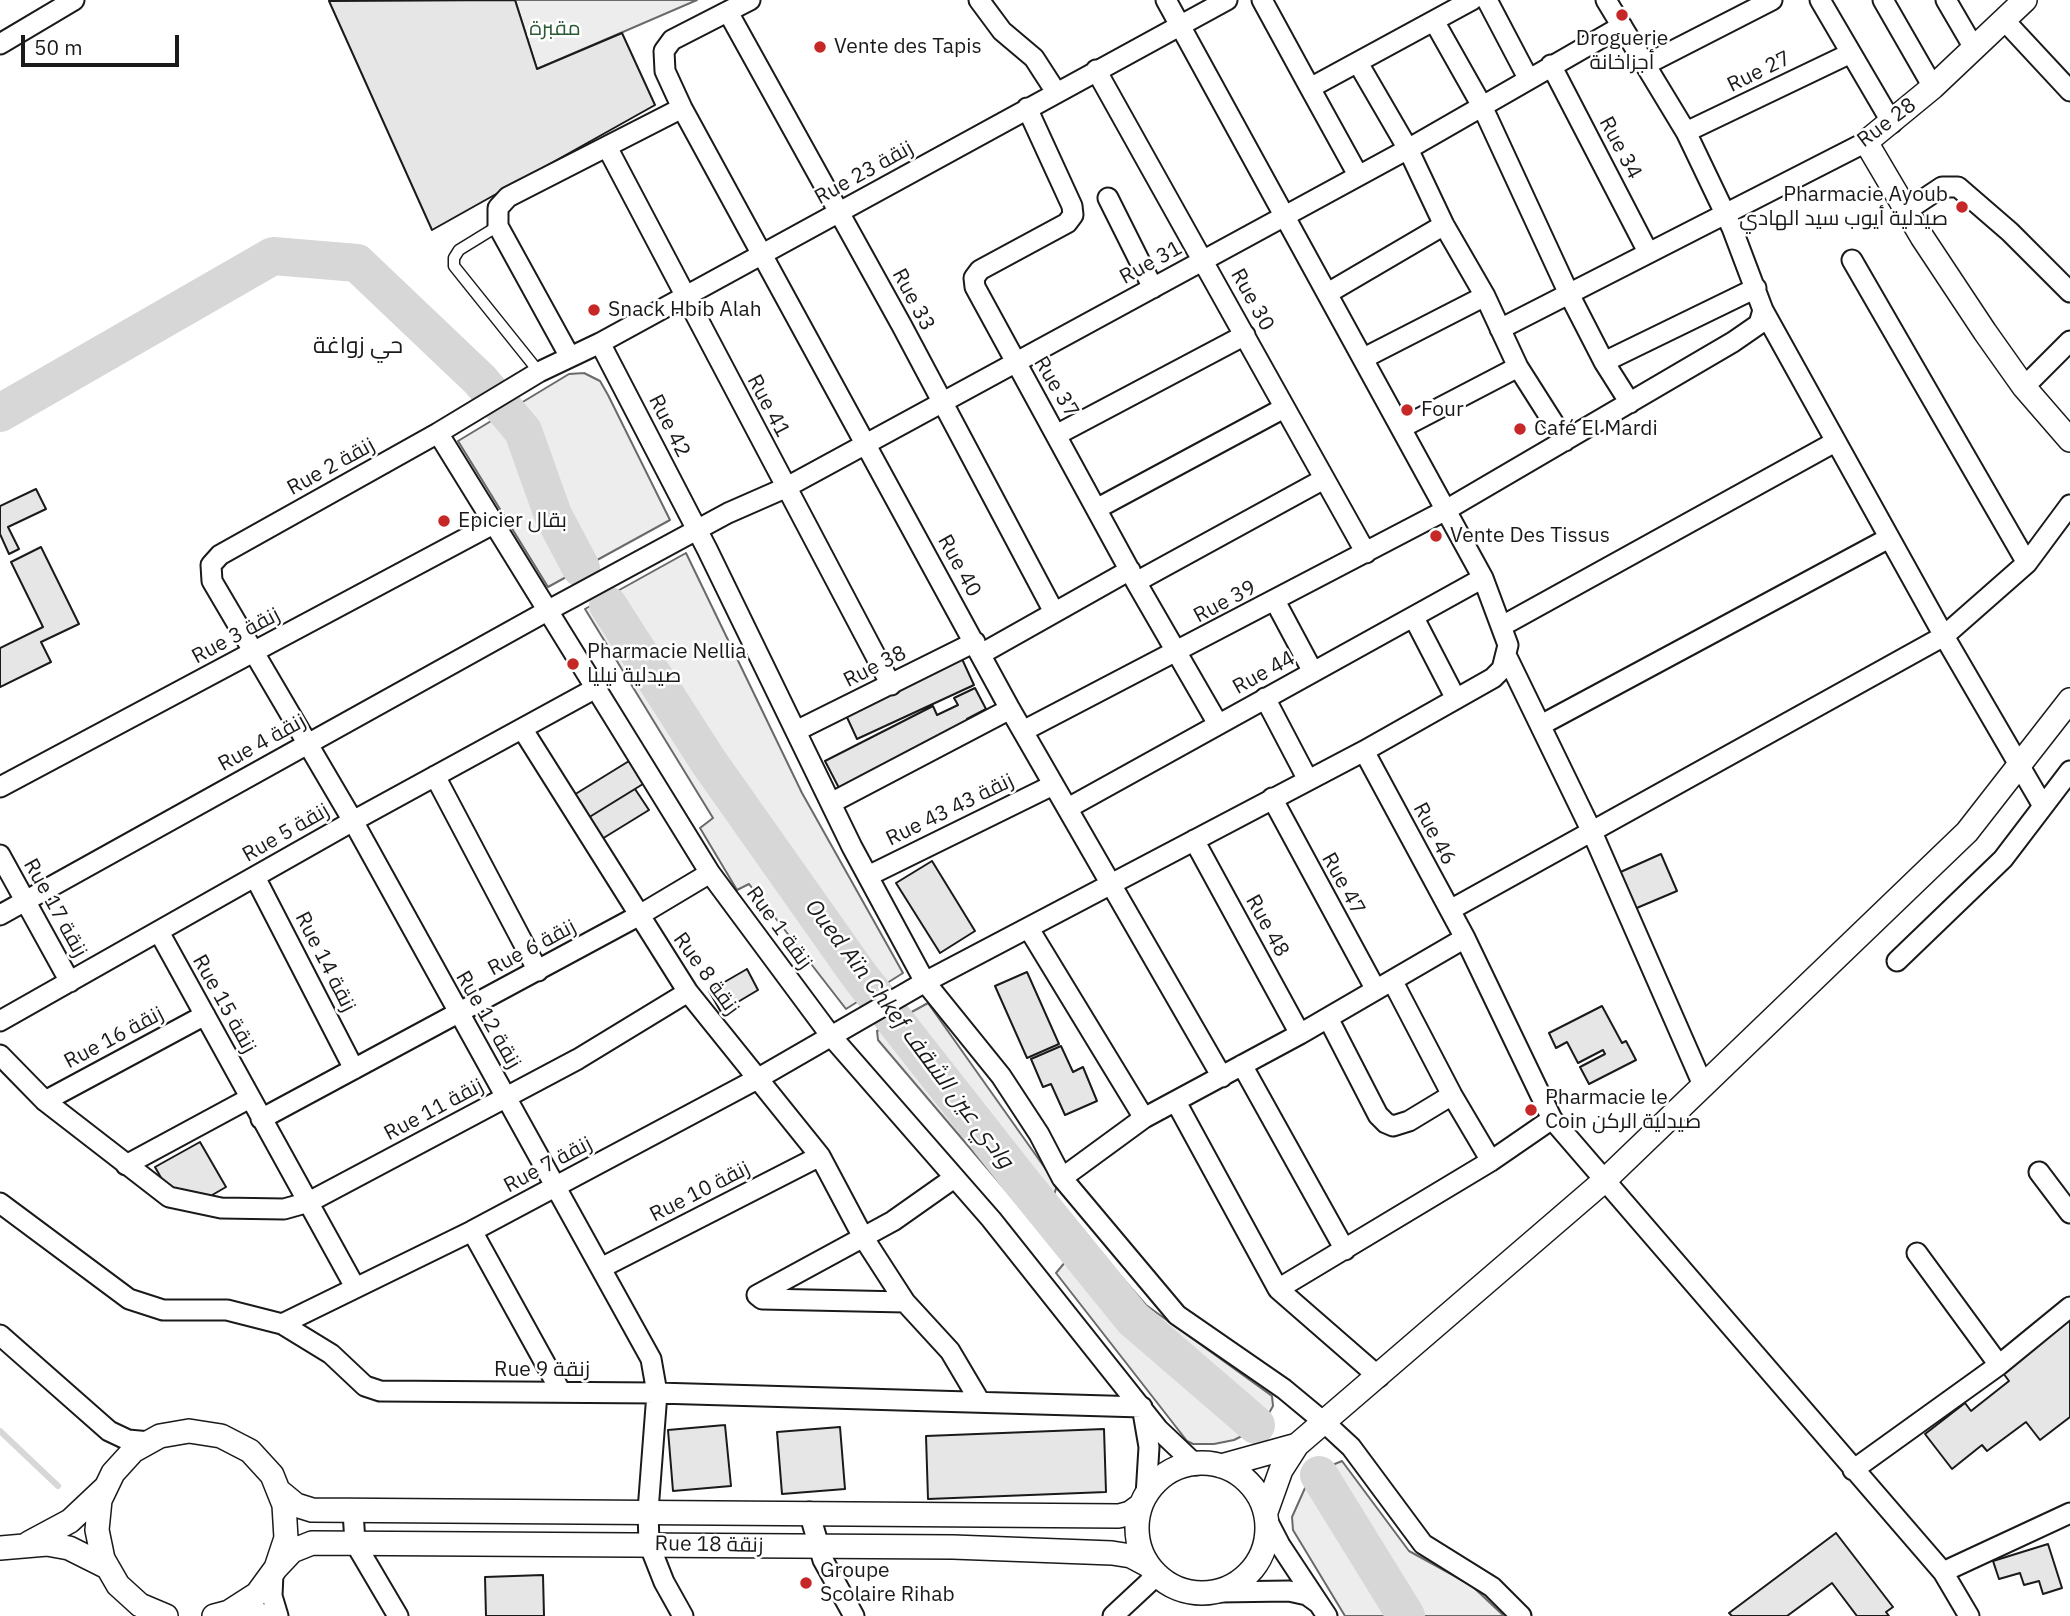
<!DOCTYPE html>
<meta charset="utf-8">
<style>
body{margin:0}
#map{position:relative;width:2070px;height:1616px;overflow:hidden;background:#fff;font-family:"IBM Plex Sans",sans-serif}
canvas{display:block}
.scale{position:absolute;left:21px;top:35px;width:158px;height:32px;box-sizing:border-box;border:4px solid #1a1a1a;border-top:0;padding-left:9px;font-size:21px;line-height:24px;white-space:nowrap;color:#1a1a1a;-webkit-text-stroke:5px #fff;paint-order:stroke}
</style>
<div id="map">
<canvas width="2070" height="1616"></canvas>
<div class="scale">50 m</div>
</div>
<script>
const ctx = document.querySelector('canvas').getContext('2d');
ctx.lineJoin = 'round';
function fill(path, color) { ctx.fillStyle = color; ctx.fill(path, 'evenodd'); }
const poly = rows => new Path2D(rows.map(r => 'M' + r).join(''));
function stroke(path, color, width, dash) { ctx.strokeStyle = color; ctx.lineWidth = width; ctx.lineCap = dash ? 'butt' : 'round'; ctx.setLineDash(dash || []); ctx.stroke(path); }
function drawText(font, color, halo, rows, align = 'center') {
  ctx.font = font + ' "IBM Plex Sans",Cairo,sans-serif'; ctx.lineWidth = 5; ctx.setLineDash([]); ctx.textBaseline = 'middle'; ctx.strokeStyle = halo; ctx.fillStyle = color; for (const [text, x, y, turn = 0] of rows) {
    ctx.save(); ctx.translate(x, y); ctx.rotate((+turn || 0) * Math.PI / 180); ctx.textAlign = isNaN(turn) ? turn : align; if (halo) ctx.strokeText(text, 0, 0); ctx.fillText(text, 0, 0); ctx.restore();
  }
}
const green = poly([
 [515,0,697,0,537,69,515,0],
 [584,373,600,381,608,395,670,520,548,587,458,441,569,374,584,373],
 [686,553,802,793,903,973,846,1009,749,884,737,890,700,828,713,818,585,609,686,553],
 [928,1003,1057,1185,1053,1199,1146,1305,1272,1396,1273,1406,1268,1415,1250,1432,1234,1440,1214,1444,1193,1444,1187,1441,1056,1273,1066,1261,878,1040,877,1031,928,1003],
 [1342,1461,1409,1551,1471,1585,1504,1616,1345,1616,1293,1530,1292,1517,1305,1488,1330,1466,1342,1461]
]);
fill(green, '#ededed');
stroke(green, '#6a6a6a', 2);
stroke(poly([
 [0,1431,58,1486]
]), '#d7d7d7', 6);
stroke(poly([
 [0,413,273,256,357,263,480,380,523,431,553,515,581,568],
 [608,605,708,761,859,975,1021,1181,1133,1319,1256,1425],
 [1319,1475,1406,1616]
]), '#d7d7d7', 38);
const building = poly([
 [515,0,537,69,622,33,655,105,432,230,329,1,515,0],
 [36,489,46,509,8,527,19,549,9,554,0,534,0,506,36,489],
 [41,547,79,624,41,642,51,662,0,687,0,648,43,627,11,562,41,547],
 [962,659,974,685,857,739,845,713,962,659],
 [975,688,986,709,967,719,969,723,839,788,825,761,933,706,937,715,958,705,954,698,975,688],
 [629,761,643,784,583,821,569,798,629,761],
 [635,789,649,810,597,842,583,821,635,789],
 [1661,854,1677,891,1632,910,1616,874,1661,854],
 [932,861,975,931,940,953,896,883,932,861],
 [747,969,758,990,721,1012,709,991,747,969],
 [1027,972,1059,1044,1027,1058,995,986,1027,972],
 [1602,1006,1622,1043,1626,1041,1636,1060,1589,1084,1580,1067,1605,1054,1603,1050,1578,1063,1567,1042,1556,1048,1549,1033,1602,1006],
 [1061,1046,1073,1072,1083,1067,1097,1101,1065,1115,1051,1084,1043,1087,1031,1059,1061,1046],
 [200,1142,226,1187,207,1198,169,1192,155,1167,200,1142],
 [2070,1314,2070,1417,2040,1440,2026,1422,1987,1451,1982,1445,1952,1469,1925,1434,1965,1403,1971,1411,2009,1381,2000,1369,2070,1314],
 [725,1425,731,1486,673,1491,668,1430,725,1425],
 [840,1427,845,1489,782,1494,777,1432,840,1427],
 [1104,1429,1106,1492,928,1499,926,1436,1104,1429],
 [1836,1533,1893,1607,1886,1612,1889,1616,1857,1616,1832,1583,1787,1616,1732,1616,1729,1613,1836,1533],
 [2048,1544,2062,1588,2043,1594,2039,1581,2024,1585,2020,1573,1999,1579,1993,1561,2048,1544],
 [543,1575,544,1616,486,1616,485,1577,543,1575]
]);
fill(building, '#e6e6e6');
stroke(building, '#1a1a1a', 2);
const service = poly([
 [498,226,459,250,454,258,454,266,539,372]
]);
const minor = poly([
 [750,0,672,40,664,51,665,71,682,108,1010,709,1222,1077],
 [979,0,1002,31,1034,58,1056,92],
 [1262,0,1310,88],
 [1487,0,1528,78],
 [1606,0,1686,132,1732,228,1763,310,1944,636,2043,806],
 [1820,0,1892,123],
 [1883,0,1933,87],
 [1946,0,1974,48],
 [728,12,902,326,1054,612],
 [2004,20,2070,91],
 [1434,21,1482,106,1569,294,1604,362,1630,403],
 [0,44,74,0],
 [1358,63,1408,149,1444,225,1485,296,1518,367,1565,441],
 [1647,64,1772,0],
 [1551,65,1648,252],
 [1096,70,1366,553],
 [1027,108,1072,206,1073,215,1067,223,980,270,974,278,975,287,1136,582,1218,724],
 [1686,132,1851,53],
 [607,147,891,685],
 [1358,175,1310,88,1472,0],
 [1108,198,1153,288],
 [1906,211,1942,187,1958,187,2010,232,2070,292],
 [1852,260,2027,563],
 [1328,293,1444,225],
 [1500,329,1866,142],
 [600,343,707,549,852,847,925,982,1001,1076,1039,1134,1062,1178,1177,1315,1284,1389,1325,1423,1351,1447,1423,1544,1492,1587,1521,1616],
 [570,357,498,226,498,208,508,197,682,108],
 [1364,358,1485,296],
 [1604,362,1756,288],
 [2024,387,2070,341],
 [1401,428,1518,367],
 [438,433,710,873,831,1036,991,1219,1158,1429,1196,1465],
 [1058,434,1245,335],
 [1098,508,1284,408],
 [1136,582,1324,479],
 [1275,601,1313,672],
 [1414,618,1456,699],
 [1502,626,1835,442],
 [981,654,1130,570],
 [1507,657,1592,832,1703,1085],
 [1265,698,1308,780],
 [1541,725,1889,538],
 [523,730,688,992,820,1156,863,1237,905,1302,950,1351,979,1400],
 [796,731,975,642],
 [1023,731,1446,510,1733,342,1759,324,1763,310],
 [435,776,538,971],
 [0,787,493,524],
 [1272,798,1376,990],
 [831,803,1010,709],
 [1068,808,1483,578],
 [1194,840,1300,1034],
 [0,855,70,982],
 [868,876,1053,785],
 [255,877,354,1069],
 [1450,910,1944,636,2027,563,2070,505],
 [0,915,547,611,728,513,785,488,1408,149,1622,26],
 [1029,929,1144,1118],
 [159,932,355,1287],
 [1897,961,2003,859,2070,771],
 [1393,982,1452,1095,1491,1161],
 [1328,1018,1378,1115,1386,1123,1393,1126,1409,1121,1452,1095],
 [0,1021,353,821,596,688],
 [0,1055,45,1101,169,1197,221,1208,284,1209,309,1202,578,1059,688,992],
 [1242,1065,1345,1250],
 [45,1101,205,1015],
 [1176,1102,1278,1289,1491,1161,1552,1119,1465,938,1364,751],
 [261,1119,638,916,710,873],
 [1552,1119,1943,1572,1969,1616],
 [126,1165,250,1098],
 [2039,1172,2070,1213],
 [1062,1178,1144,1118,1300,1034,1465,938],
 [0,1203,129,1299,163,1310,227,1310,282,1324,331,1354,365,1386,380,1391,657,1393,1142,1407],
 [472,1231,561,1392],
 [1917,1253,1999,1365],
 [601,1268,820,1156],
 [1278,1289,1379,1377],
 [905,1302,762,1299,757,1295,893,1221,954,1178],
 [282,1324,472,1231,757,1079,925,982,1364,751,1493,678,1502,669,1508,645,1483,578,1166,0],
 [0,1335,109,1431,128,1440,150,1442],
 [1143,1412,1149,1447,1146,1496],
 [1853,1470,1999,1365,2070,1307],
 [353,1511,355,1543,398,1616],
 [809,1512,823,1560,854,1616],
 [1267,1520,1280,1545,1327,1616],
 [1943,1572,2070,1513],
 [273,1573,272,1596,278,1616],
 [1218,1592,1289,1591,1307,1595,1318,1603],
 [229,1612,257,1612,270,1616],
 [683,1616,664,1582,649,1544,648,1511,657,1393,651,1359,353,821,212,581,211,565,220,555,438,433,539,372,600,343,1227,0],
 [1113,1616,1157,1575]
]);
const tertiary = poly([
 [2025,0,1933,87,1866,142,1922,237,1985,332,2024,387,2070,440],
 '1137 1528a65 65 0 1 1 130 0a65 65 0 1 1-130 0Z',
 [1221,1466,1297,1445],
 [279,1491,296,1505,312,1510,1119,1516,1130,1513,1141,1505],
 [1266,1512,1281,1470,1297,1445,1605,1180,1967,832,2070,700],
 [29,1543,70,1521,105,1488],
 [0,1548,47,1544,69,1548,107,1567],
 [276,1568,292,1551,312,1543,953,1547,1112,1553,1131,1556,1148,1565],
 [166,1616,140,1605,118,1585,103,1559,97,1530,100,1500,113,1473,133,1451,160,1436,189,1431,221,1436,250,1451,272,1475,284,1505,286,1538,276,1568,257,1594,229,1612,214,1616]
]);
stroke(service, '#1a1a1a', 13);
stroke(minor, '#1a1a1a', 23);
stroke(tertiary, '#1a1a1a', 26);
stroke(service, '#fff', 10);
stroke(minor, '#fff', 19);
stroke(tertiary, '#fff', 23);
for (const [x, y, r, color] of [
 [1622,15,7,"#c62828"],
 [820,47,7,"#c62828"],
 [1962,207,7,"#c62828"],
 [594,310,7,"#c62828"],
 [1407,410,7,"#c62828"],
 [1520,429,7,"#c62828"],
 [444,521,7,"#c62828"],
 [1436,536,7,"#c62828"],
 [573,664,7,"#c62828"],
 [1531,1110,7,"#c62828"],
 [806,1583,7,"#c62828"]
]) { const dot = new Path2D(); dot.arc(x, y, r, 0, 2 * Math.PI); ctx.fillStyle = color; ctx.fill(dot); stroke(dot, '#fff', 2.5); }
drawText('21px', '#2b5a34', '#fff', [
 ["مقبرة",555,29]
]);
drawText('21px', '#1a1a1a', '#fff', [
 ["Droguerie",1622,39,"center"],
 ["أجزاخانة",1622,63,"center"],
 ["Vente des Tapis",834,47],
 ["Pharmacie Ayoub",1948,195,"right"],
 ["صيدلية أيوب سيد الهادي",1948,219,"right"],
 ["Snack Hbib Alah",608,310],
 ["Four",1421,410],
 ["Café El Mardi",1534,429],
 ["Epicier بقال",458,521],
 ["Vente Des Tissus",1450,536],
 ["Pharmacie Nellia",587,652],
 ["صيدلية نيليا",587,676],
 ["Pharmacie le",1545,1098],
 ["Coin صيدلية الركن",1545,1122],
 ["Groupe",820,1571],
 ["Scolaire Rihab",820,1595]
], 'left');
drawText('21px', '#1a1a1a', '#fff', [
 ["Rue 27",1759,72,-26],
 ["Rue 28",1887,123,-37],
 ["Rue 34",1620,148,62],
 ["Rue 23 زنقة",864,173,-29],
 ["Rue 31",1151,263,-29],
 ["Rue 33",913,300,62],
 ["Rue 30",1252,300,61],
 ["Rue 37",1056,387,59],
 ["Rue 41",768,406,62],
 ["Rue 42",669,426,63],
 ["Rue 2 زنقة",331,467,-29],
 ["Rue 40",959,566,61],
 ["Rue 39",1225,602,-28],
 ["Rue 3 زنقة",236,636,-28],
 ["Rue 38",875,667,-27],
 ["Rue 44",1264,673,-29],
 ["Rue 4 زنقة",262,743,-29],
 ["Rue 43 زنقة 43",950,810,-26],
 ["Rue 5 زنقة",286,833,-30],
 ["Rue 46",1434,834,62],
 ["Rue 47",1343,884,61],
 ["Rue 17 زنقة",55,908,61],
 ["Rue 48",1267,926,61],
 ["Rue 1 زنقة",779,928,54],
 ["Rue 6 زنقة",532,948,-28],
 ["Rue 14 زنقة",325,962,63],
 ["Rue 8 زنقة",706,974,54],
 ["Rue 15 زنقة",224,1004,61],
 ["Rue 12 زنقة",488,1020,60],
 ["Rue 16 زنقة",114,1038,-28],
 ["Rue 11 زنقة",434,1110,-28],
 ["Rue 7 زنقة",548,1165,-28],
 ["Rue 10 زنقة",700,1192,-27],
 ["Rue 9 زنقة",542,1370],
 ["Rue 18 زنقة",709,1545,1]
]);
drawText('23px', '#1a1a1a', '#fff', [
 ["حي زواغة",358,346]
]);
drawText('italic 23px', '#1a1a1a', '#fff', [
 ["Oued Aïn Chkef وادي عين الشقف",909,1034,53]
]);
</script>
